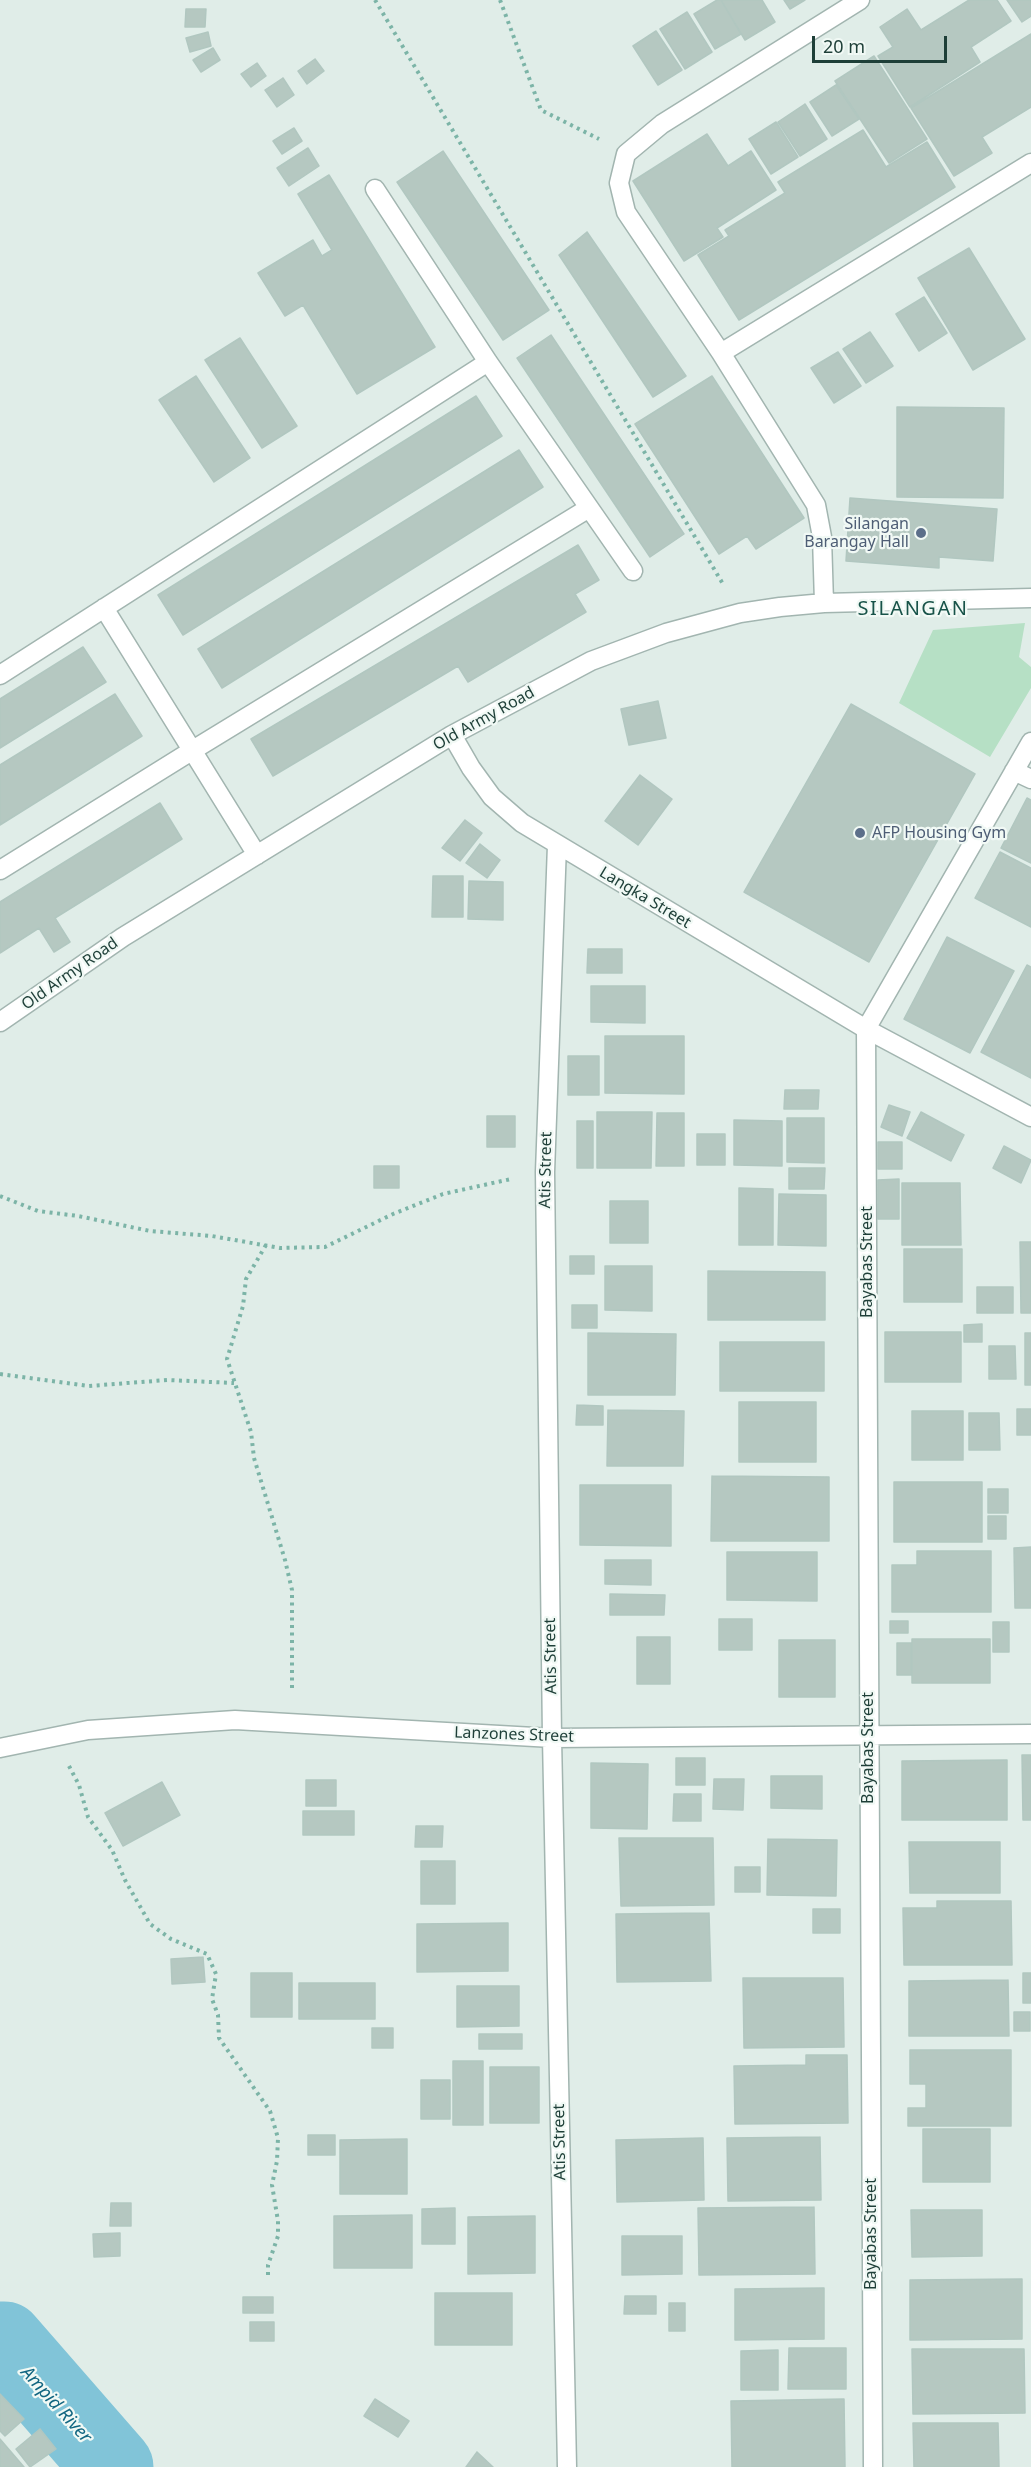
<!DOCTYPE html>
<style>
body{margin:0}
#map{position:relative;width:1031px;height:2467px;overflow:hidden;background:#e0ede8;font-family:"Noto Sans",sans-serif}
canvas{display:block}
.scale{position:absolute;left:812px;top:36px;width:135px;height:27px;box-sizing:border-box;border:3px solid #1e3f38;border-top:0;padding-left:8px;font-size:18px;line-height:21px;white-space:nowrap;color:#1e3f38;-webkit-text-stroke:4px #f1f9f5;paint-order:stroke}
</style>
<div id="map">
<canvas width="1031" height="2467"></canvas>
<div class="scale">20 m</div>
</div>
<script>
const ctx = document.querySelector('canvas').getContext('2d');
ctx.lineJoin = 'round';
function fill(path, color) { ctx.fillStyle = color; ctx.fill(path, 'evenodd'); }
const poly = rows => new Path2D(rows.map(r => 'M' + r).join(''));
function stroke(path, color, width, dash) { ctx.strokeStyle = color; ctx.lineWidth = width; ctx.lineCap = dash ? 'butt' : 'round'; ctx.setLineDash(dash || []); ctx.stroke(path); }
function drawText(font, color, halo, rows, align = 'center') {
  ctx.font = font + ' "Noto Sans",sans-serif'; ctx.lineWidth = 4.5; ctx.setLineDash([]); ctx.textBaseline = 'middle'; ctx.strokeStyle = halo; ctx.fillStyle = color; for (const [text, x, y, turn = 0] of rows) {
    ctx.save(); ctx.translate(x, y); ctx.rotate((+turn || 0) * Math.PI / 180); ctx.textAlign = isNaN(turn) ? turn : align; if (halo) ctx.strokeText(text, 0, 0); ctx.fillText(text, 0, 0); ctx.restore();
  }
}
fill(poly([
 [1025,623,1019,657,1031,667,1031,688,990,757,899,703,933,630]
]), '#b6e0c5');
stroke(poly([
 [0,2342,4,2342,113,2467]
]), '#81c4d8', 81);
const building = poly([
 [717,0,721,0,741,34,715,49,694,14,717,0],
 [721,0,762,0,775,22,745,40,721,0],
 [784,0,805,0,790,9,784,0],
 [969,0,997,0,1011,21,971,47,980,62,910,107,878,56,893,47,880,27,907,9,921,30,969,0],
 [1007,0,1031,0,1031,16,1022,22,1007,0],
 [186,9,206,9,205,27,185,27,186,9],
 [687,12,712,52,685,69,660,29,687,12],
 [656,31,682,70,658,85,633,46,656,31],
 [208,32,211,46,190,52,186,38,208,32],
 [1031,34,1031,107,982,137,992,153,954,176,911,108,1031,34],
 [213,48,220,60,201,72,193,60,213,48],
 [874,56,927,139,889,163,835,81,874,56],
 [315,59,324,71,307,84,298,71,315,59],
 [257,63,266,76,251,87,241,74,257,63],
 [283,78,294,95,277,107,265,90,283,78],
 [836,85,859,119,832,136,810,102,836,85],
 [805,104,827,139,800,156,778,122,805,104],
 [776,122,798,157,771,174,749,139,776,122],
 [294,128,302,141,282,154,273,141,294,128],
 [863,130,886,167,927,142,955,187,739,320,698,255,729,236,725,230,785,193,778,182,863,130],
 [707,134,728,166,751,151,776,190,717,228,723,237,684,261,633,181,707,134],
 [308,148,319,166,289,186,277,168,308,148],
 [443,151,549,310,503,340,397,182,443,151],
 [329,175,435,347,357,394,303,305,285,316,258,273,313,240,322,256,332,250,298,194,329,175],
 [587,232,686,376,653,397,559,255,587,232],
 [969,248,1025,339,973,370,918,278,969,248],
 [924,297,947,333,919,351,896,314,924,297],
 [870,332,893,366,866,383,843,349,870,332],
 [551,335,684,534,650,557,517,358,551,335],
 [240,338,297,426,262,448,205,360,240,338],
 [838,352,861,386,834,403,811,368,838,352],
 [196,376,250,458,214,482,159,400,196,376],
 [712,376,804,518,756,549,747,536,719,554,635,424,712,376],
 [476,396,502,436,183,635,158,595,476,396],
 [897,407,1004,408,1003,498,897,497,897,407],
 [519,450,543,487,222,688,198,649,519,450],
 [850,498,997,509,993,561,939,557,939,568,846,561,850,498],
 [578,545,599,580,575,594,586,612,468,682,458,666,273,776,251,739,578,545],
 [83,647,106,682,0,748,0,699,83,647],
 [115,694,142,736,0,825,0,765,115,694],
 [658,701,666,738,629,745,621,709,658,701],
 [851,704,975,774,869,962,744,892,851,704],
 [640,775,672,799,638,845,605,821,640,775],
 [1027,798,1031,800,1031,863,1001,848,1027,798],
 [160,803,182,839,55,918,70,942,54,952,39,928,0,953,0,902,160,803],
 [465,820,482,833,460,861,442,848,465,820],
 [480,844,500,860,487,878,466,863,480,844],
 [1000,852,1031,868,1031,927,975,898,1000,852],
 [433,876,463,876,463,917,432,917,433,876],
 [469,881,503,882,503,920,468,919,469,881],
 [947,937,1014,971,970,1053,904,1019,947,937],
 [588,949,622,949,622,973,587,973,588,949],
 [1027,965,1031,967,1031,1078,981,1052,1027,965],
 [591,986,645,986,645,1023,591,1022,591,986],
 [605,1036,684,1036,684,1094,605,1093,605,1036],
 [568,1056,599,1056,599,1095,568,1095,568,1056],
 [785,1090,819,1090,818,1109,784,1109,785,1090],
 [889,1105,910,1112,902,1136,881,1127,889,1105],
 [597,1112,652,1112,651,1168,597,1168,597,1112],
 [921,1112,964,1135,951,1161,907,1138,921,1112],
 [657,1113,684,1113,684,1166,656,1166,657,1113],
 [487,1116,515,1116,515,1147,487,1147,487,1116],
 [787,1118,824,1118,824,1163,787,1162,787,1118],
 [734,1120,782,1121,782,1166,734,1165,734,1120],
 [577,1121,593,1121,593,1168,577,1168,577,1121],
 [697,1134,725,1134,725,1165,697,1165,697,1134],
 [878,1142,902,1142,902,1169,878,1169,878,1142],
 [1004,1146,1031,1160,1021,1183,993,1168,1004,1146],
 [374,1166,399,1166,399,1188,374,1188,374,1166],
 [789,1168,825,1168,824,1189,789,1189,789,1168],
 [899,1179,899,1219,878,1219,878,1180,899,1179],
 [902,1183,960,1183,961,1245,902,1245,902,1183],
 [739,1188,773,1189,773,1245,739,1245,739,1188],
 [779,1194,826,1195,826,1246,778,1245,779,1194],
 [610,1201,648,1201,648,1243,610,1243,610,1201],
 [1020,1242,1031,1242,1031,1313,1021,1313,1020,1242],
 [904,1249,962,1249,962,1302,904,1302,904,1249],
 [570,1256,594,1256,594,1274,570,1274,570,1256],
 [605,1266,652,1266,652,1311,605,1310,605,1266],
 [708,1271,825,1272,825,1320,708,1320,708,1271],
 [977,1287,1013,1287,1013,1313,977,1313,977,1287],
 [572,1305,597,1305,597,1328,572,1328,572,1305],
 [982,1324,982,1342,964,1342,964,1325,982,1324],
 [885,1332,961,1332,961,1382,885,1382,885,1332],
 [588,1333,676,1334,675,1395,588,1395,588,1333],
 [1025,1333,1031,1333,1031,1385,1025,1385,1025,1333],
 [720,1342,824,1342,824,1391,720,1391,720,1342],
 [989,1346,1015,1346,1016,1379,989,1379,989,1346],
 [739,1402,816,1402,816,1462,739,1462,739,1402],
 [577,1405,603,1406,603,1425,576,1425,577,1405],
 [1017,1409,1031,1409,1031,1435,1017,1435,1017,1409],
 [608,1410,684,1411,683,1466,607,1466,608,1410],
 [912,1411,963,1411,963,1460,912,1460,912,1411],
 [969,1413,999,1413,1000,1450,969,1450,969,1413],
 [712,1476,829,1477,829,1541,711,1541,712,1476],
 [894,1482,982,1482,982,1542,894,1542,894,1482],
 [580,1485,671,1485,671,1546,580,1545,580,1485],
 [988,1489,1008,1489,1008,1513,988,1513,988,1489],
 [988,1516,1006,1516,1006,1539,988,1539,988,1516],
 [1031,1547,1031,1608,1015,1608,1014,1548,1031,1547],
 [917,1551,991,1551,991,1612,892,1612,892,1565,917,1565,917,1551],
 [727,1552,817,1552,817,1601,727,1600,727,1552],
 [605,1560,651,1560,651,1585,605,1584,605,1560],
 [610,1594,665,1595,664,1615,610,1615,610,1594],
 [719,1619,752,1619,752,1650,719,1650,719,1619],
 [890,1621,908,1621,908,1633,890,1633,890,1621],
 [993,1622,1009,1622,1009,1652,993,1652,993,1622],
 [637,1637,670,1637,670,1684,637,1684,637,1637],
 [912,1639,990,1639,990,1683,912,1683,912,1639],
 [779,1640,835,1640,835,1697,779,1697,779,1640],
 [897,1643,911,1643,911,1675,897,1675,897,1643],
 [1022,1755,1031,1755,1031,1820,1023,1820,1022,1755],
 [676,1758,705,1758,705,1785,676,1785,676,1758],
 [1007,1760,1007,1820,902,1820,902,1761,1007,1760],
 [591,1763,648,1764,647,1829,591,1828,591,1763],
 [771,1776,822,1776,822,1809,771,1808,771,1776],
 [714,1779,744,1779,743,1810,713,1809,714,1779],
 [306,1780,336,1780,336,1806,306,1806,306,1780],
 [162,1782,180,1815,123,1846,105,1813,162,1782],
 [674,1794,701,1794,701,1821,673,1821,674,1794],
 [303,1811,354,1811,354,1835,303,1835,303,1811],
 [416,1826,443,1826,442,1847,415,1847,416,1826],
 [619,1838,713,1838,714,1905,621,1906,619,1838],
 [768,1839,837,1840,836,1896,767,1895,768,1839],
 [909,1842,1000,1842,1000,1893,910,1893,909,1842],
 [421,1861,455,1861,455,1904,421,1904,421,1861],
 [735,1867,760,1867,760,1892,735,1892,735,1867],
 [937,1901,1011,1901,1012,1965,904,1965,903,1908,937,1908,937,1901],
 [813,1909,840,1909,840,1933,813,1933,813,1909],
 [709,1913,711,1981,617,1982,616,1914,709,1913],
 [508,1923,508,1971,417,1972,417,1924,508,1923],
 [203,1957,205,1982,172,1984,171,1959,203,1957],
 [251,1973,292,1973,292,2017,251,2017,251,1973],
 [1023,1973,1031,1973,1031,2003,1023,2003,1023,1973],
 [743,1978,843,1978,844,2047,744,2048,743,1978],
 [1008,1980,1009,2036,909,2036,909,1981,1008,1980],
 [299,1983,375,1983,375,2019,299,2019,299,1983],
 [457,1986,519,1986,519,2026,457,2027,457,1986],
 [1014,2012,1030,2012,1030,2031,1014,2031,1014,2012],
 [372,2028,393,2028,393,2048,372,2048,372,2028],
 [479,2034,522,2034,522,2049,479,2049,479,2034],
 [910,2050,1011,2050,1011,2126,908,2126,908,2108,926,2108,926,2084,910,2084,910,2050],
 [806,2055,847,2055,848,2123,735,2124,734,2066,806,2065,806,2055],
 [453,2061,483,2061,483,2125,453,2125,453,2061],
 [490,2067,539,2067,539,2123,490,2123,490,2067],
 [421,2080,450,2080,450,2119,421,2119,421,2080],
 [923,2129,990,2129,990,2182,923,2182,923,2129],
 [308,2135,335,2135,335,2155,308,2155,308,2135],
 [820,2137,821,2200,728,2201,727,2138,820,2137],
 [703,2138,704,2200,617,2202,616,2140,703,2138],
 [407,2139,407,2194,340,2194,340,2140,407,2139],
 [111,2203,131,2203,131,2226,110,2226,111,2203],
 [814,2207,815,2274,699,2275,698,2208,814,2207],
 [455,2208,455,2244,422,2244,422,2209,455,2208],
 [911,2210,982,2210,982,2256,912,2257,911,2210],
 [412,2215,412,2268,334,2268,334,2216,412,2215],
 [535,2216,535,2273,468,2274,468,2217,535,2216],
 [120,2233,120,2256,94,2257,93,2234,120,2233],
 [622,2236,682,2236,682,2274,622,2275,622,2236],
 [1022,2279,1022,2339,910,2340,910,2280,1022,2279],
 [824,2288,824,2339,735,2340,735,2289,824,2288],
 [435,2293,512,2293,512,2345,435,2345,435,2293],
 [625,2296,656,2296,656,2314,624,2314,625,2296],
 [243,2297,273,2297,273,2313,243,2313,243,2297],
 [669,2303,685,2303,685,2331,669,2331,669,2303],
 [250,2322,274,2322,274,2341,250,2341,250,2322],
 [789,2348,846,2348,846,2389,788,2389,789,2348],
 [912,2349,1024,2349,1025,2413,913,2414,912,2349],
 [778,2350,778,2390,741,2390,741,2351,778,2350],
 [0,2394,24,2419,5,2436,0,2431,0,2394],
 [375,2399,409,2421,398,2437,364,2416,375,2399],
 [844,2399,845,2467,732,2467,731,2401,844,2399],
 [913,2423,998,2423,999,2467,914,2467,913,2423],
 [40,2429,56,2449,30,2467,16,2449,40,2429],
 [0,2439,24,2467,0,2467,0,2439],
 [477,2452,493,2467,466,2467,477,2452]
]);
fill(building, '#b5c8c1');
stroke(building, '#b1c7c0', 1.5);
const minor = poly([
 [375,189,488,362,633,571],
 [721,353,1031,163],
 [824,603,822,537,816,505,721,353,626,212,619,183,626,154,662,124,860,0],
 [104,608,257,855],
 [0,675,488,362],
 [452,735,471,768,492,797,522,823,866,1029,1031,1117],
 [1014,771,1031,779],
 [557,845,545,1172,552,1738,567,2467],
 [0,870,193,750,589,508],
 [0,1022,123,937,452,735,591,661,666,633,740,613,780,607,824,603,1031,598],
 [866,1029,873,2467],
 [866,1029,1031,742],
 [0,1748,88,1730,235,1720,552,1738,1031,1734]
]);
stroke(minor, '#a2b5b0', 21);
stroke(poly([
 [375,0,723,584],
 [500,0,541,110,599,139],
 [0,1196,38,1211,78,1216,150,1231,212,1236,280,1248,325,1247,393,1214,443,1194,511,1179],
 [266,1245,246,1279,243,1306,227,1359,251,1432,254,1458,285,1560,292,1590,292,1690],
 [0,1374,89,1386,167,1380,234,1383],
 [69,1766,79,1785,88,1817,112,1850,125,1880,150,1924,171,1939,207,1954,216,1974,212,1999,218,2015,219,2038,270,2111,278,2138,277,2161,272,2185,278,2221,278,2236,268,2265,268,2275]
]), '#7cb4a7', 4, [3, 4.5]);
stroke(minor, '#fff', 18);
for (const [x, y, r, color] of [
 [921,533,6,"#5c6f8a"],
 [860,833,6,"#5c6f8a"]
]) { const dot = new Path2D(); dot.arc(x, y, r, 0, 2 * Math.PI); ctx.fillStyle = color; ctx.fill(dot); stroke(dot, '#f1f9f5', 2); }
drawText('16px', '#4e5e75', '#f1f9f5', [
 ["Silangan",909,524],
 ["Barangay Hall",909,542],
 ["AFP Housing Gym",872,833,"left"]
], 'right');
drawText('16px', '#1e3f38', '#f1f9f5', [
 ["Old Army Road",484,719,-29],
 ["Langka Street",645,898,31],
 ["Old Army Road",70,974,-35],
 ["Atis Street",546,1170,-89],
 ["Bayabas Street",867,1262,-90],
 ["Atis Street",551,1656,-91],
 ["Lanzones Street",514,1735,2],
 ["Bayabas Street",868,1748,-90],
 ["Atis Street",560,2142,-91],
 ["Bayabas Street",871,2234,-90]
]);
drawText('italic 18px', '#126681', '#f1f9f5', [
 ["Ampid River",56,2405,48]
]);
ctx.letterSpacing = '1.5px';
drawText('20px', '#185349', '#f1f9f5', [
 ["SILANGAN",913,609]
]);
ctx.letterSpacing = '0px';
</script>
